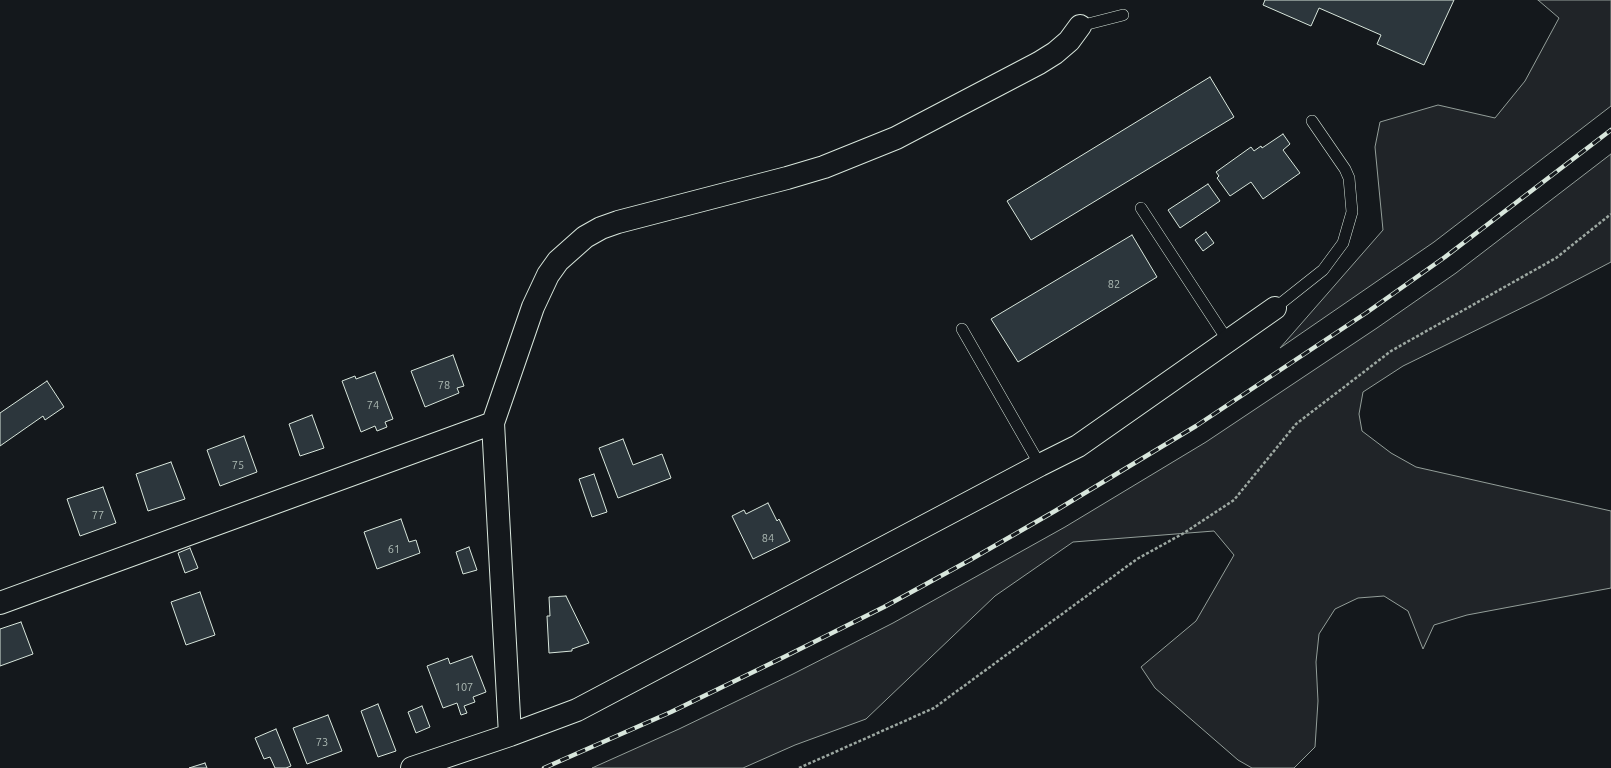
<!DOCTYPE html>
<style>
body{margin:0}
canvas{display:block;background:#14181c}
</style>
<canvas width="1611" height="768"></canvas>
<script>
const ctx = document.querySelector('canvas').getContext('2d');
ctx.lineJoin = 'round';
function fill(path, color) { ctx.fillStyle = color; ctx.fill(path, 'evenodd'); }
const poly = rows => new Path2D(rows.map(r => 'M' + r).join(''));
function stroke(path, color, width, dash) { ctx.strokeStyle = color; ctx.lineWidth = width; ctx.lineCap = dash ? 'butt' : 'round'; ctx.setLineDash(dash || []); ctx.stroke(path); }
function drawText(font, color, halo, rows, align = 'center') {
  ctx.font = font + ' Ubuntu,sans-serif'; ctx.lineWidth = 3; ctx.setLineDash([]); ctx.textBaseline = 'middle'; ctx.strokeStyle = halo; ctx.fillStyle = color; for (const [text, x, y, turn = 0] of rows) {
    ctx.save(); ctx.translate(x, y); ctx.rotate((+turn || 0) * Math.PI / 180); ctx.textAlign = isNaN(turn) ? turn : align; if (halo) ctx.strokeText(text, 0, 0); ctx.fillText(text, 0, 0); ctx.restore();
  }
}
const green = poly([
 [1538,0,1611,0,1611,106,1434,242,1280,348,1383,230,1375,147,1380,122,1438,105,1495,118,1525,81,1559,18,1538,0],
 [1611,154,1611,262,1542,298,1403,366,1363,392,1359,414,1362,431,1391,453,1416,467,1611,511,1611,588,1467,615,1434,625,1423,649,1408,611,1384,596,1358,598,1335,609,1319,634,1316,662,1318,701,1315,747,1294,768,1252,768,1238,760,1155,688,1141,667,1196,621,1234,555,1214,531,1073,542,995,596,866,719,795,745,743,768,592,768,679,729,793,674,893,623,1065,527,1206,442,1377,328,1456,273,1611,154]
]);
fill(green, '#202428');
stroke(green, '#939e99', 1);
const building = poly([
 [1265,0,1454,0,1424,65,1377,44,1381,35,1319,8,1311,26,1263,5,1265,0],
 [1210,77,1234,117,1031,240,1007,201,1210,77],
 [1283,134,1290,144,1283,150,1300,173,1263,199,1251,182,1230,196,1217,178,1219,176,1216,172,1251,147,1254,151,1261,146,1262,148,1283,134],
 [1208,184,1220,201,1180,228,1168,210,1208,184],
 [1206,232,1214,243,1203,251,1195,240,1206,232],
 [1132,235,1157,277,1018,362,991,319,1132,235],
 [453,355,464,386,457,388,459,393,425,407,411,371,453,355],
 [375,372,393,419,385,422,387,427,377,431,375,426,361,432,342,381,355,376,356,379,375,372],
 [47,381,64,407,45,420,43,416,0,446,0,413,47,381],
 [312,415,324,448,300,456,289,424,312,415],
 [244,436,257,472,220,486,207,450,244,436],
 [623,439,633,465,662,454,671,478,618,498,599,448,623,439],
 [171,462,185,499,148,511,136,474,171,462],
 [594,474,607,512,592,517,579,479,594,474],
 [103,487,116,523,80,536,67,499,103,487],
 [768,503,777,521,779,519,790,541,753,559,732,516,744,510,746,514,768,503],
 [401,519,409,542,416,540,420,553,377,569,364,532,401,519],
 [469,547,477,570,463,574,456,552,469,547],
 [190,548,198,568,185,573,178,553,190,548],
 [200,592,215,635,186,645,171,602,200,592],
 [566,596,589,643,572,649,572,651,549,653,547,616,550,616,549,597,566,596],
 [21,622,33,654,0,666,0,629,21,622],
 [472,656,486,692,473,697,475,702,464,706,467,713,461,715,457,703,443,708,427,666,448,658,450,664,472,656],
 [378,704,396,751,378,757,361,711,378,704],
 [422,706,430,727,416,733,408,712,422,706],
 [328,715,342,751,307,764,293,728,328,715],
 [276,729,291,766,286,768,275,768,270,757,264,759,255,738,276,729],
 [205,763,207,768,189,768,205,763]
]);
fill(building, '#2c363c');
stroke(building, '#d8e6dc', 1);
const lane = poly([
 [1080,26,1123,15],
 [1141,208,1228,341],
 [1275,308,1323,270,1343,243,1352,212,1349,178,1345,169,1312,121],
 [962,329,1040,465]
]);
const street = poly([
 [0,603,493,423],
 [510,735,493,423,533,307,548,275,558,261,585,237,601,228,618,222,787,178,824,167,896,138,1039,63,1055,53,1069,41,1080,26],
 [412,768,510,735,577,710,1040,465,1078,446,1275,308]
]);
stroke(lane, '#d8e6dc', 12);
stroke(street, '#d8e6dc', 24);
stroke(poly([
 [799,768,934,708,1137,559,1184,533,1234,500,1296,424,1391,351,1556,258,1611,214]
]), '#9da8a2', 2.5, [3, 2]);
stroke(lane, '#14181c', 11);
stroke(street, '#14181c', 22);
const rail = poly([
 [544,768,671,712,784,657,884,607,970,560,1055,511,1196,426,1366,313,1445,257,1611,130]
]);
stroke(rail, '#d8e6dc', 4.5);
stroke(rail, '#14181c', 3, [9]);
drawText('11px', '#adbab4', null, [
 ["82",1114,284],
 ["78",444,385],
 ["74",373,405],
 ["75",238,465],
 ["77",98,515],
 ["84",768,538],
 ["61",394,549],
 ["107",464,687],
 ["73",322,742]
]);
</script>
